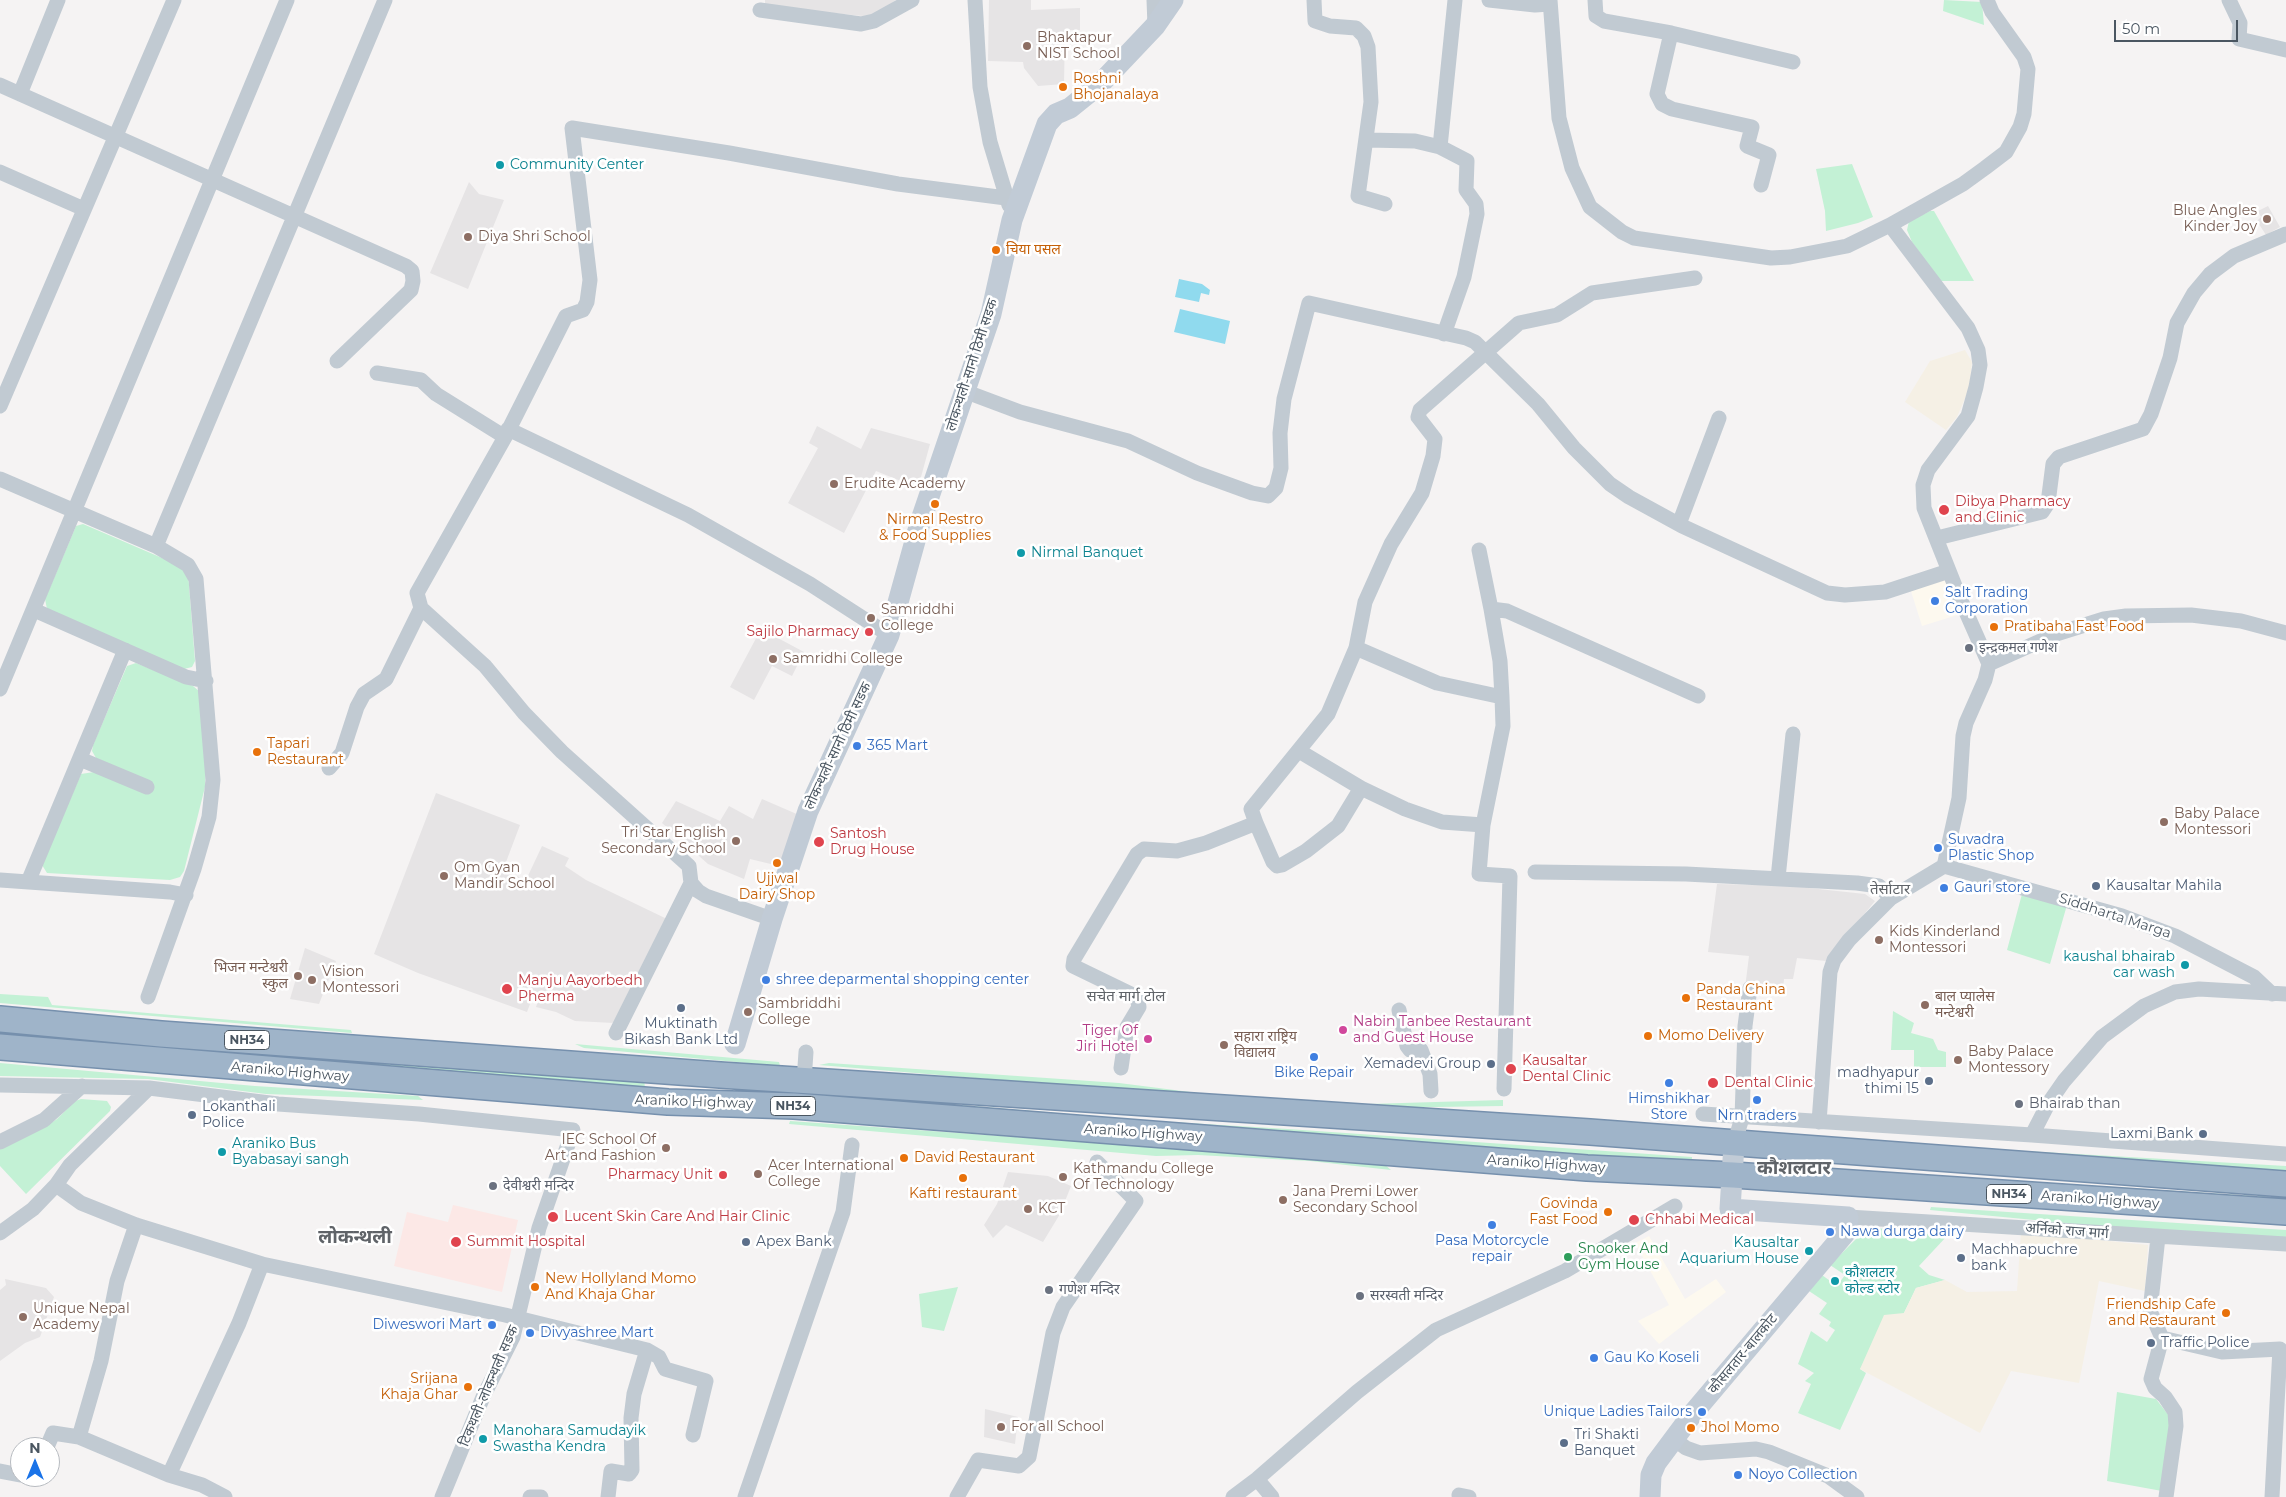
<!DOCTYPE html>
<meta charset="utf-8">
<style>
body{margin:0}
#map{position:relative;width:2286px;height:1497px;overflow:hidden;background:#f5f3f3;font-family:Montserrat,sans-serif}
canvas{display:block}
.north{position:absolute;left:10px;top:1437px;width:50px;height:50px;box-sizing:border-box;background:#fff;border:1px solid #b7bbc0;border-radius:50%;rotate:0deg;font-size:14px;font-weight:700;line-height:20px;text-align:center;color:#4a5661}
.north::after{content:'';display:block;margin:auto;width:18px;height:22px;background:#1a73e8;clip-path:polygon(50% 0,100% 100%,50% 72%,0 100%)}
.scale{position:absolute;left:2114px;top:20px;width:124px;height:22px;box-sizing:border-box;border:2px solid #4a5661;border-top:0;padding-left:6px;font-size:15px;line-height:18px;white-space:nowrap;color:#4a5661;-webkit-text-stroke:4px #fff;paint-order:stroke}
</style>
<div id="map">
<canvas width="2286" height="1497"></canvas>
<div class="north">N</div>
<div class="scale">50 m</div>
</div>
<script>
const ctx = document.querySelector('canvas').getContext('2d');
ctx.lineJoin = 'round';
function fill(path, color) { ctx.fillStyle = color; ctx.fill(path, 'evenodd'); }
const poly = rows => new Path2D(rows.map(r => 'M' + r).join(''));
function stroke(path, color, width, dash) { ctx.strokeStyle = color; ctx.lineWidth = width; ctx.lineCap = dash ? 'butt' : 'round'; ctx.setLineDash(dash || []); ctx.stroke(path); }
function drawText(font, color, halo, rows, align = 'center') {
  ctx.font = font + ' Montserrat,"Noto Sans Devanagari",sans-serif'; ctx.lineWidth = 5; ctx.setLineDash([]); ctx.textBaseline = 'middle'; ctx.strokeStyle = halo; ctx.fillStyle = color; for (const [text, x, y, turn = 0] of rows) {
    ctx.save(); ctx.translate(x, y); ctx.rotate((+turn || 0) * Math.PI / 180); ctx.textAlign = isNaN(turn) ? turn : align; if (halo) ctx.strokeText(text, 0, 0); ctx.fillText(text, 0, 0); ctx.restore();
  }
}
fill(poly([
 [1946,576,1961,614,1922,626,1910,588],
 [1649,1236,1685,1299,1716,1279,1726,1292,1659,1344,1638,1321,1669,1305,1635,1243]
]), '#fdf9ef');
fill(poly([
 [765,0,896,0,872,17,765,6],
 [989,0,1031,0,1031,10,1080,8,1080,30,1065,30,1064,84,1038,86,1024,68,1023,62,988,61],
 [469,182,479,194,504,200,468,289,430,273],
 [2268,206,2280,227,2266,235,2257,221,2261,217,2258,211],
 [817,426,861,449,871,428,930,444,918,488,876,471,844,533,788,503,818,448,809,443],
 [761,629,804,652,792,676,772,666,754,700,730,687],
 [436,793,520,825,503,870,526,880,542,846,569,858,565,866,586,880,667,919,614,1023,575,1021,556,1012,536,1007,538,1001,533,996,527,1012,418,973,374,954],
 [762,799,799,815,779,866,750,859,744,879,708,864,662,823,676,801,720,821,729,806,753,819],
 [1717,884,1804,886,1809,888,1865,894,1875,901,1826,961,1797,958,1793,979,1784,979,1783,991,1745,988,1749,956,1708,952],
 [305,948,336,961,319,1004,290,999],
 [1008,1172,1048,1176,1071,1186,1060,1214,1043,1242,1006,1225,993,1238,984,1225,997,1204],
 [5,1279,46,1288,54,1297,40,1337,25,1343,0,1361,0,1290,6,1285],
 [985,1409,1018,1417,1015,1444,984,1437]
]), '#e6e4e5');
fill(poly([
 [453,1205,518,1220,502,1292,394,1266,407,1212,448,1222]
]), '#fce8e6');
fill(poly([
 [1944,0,1982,2,1984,25,1943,11],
 [1852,164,1873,217,1858,223,1826,231,1825,211,1816,169],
 [1930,211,1934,211,1974,281,1940,281,1912,242,1907,230,1909,221],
 [83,524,183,567,188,572,195,661,192,667,184,669,47,609,45,599,76,526],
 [136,663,193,686,200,692,206,766,205,787,184,871,180,877,170,880,47,873,42,865,81,774,94,772,96,758,92,751,93,745,127,666],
 [2022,894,2067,905,2050,964,2007,950],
 [0,994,48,997,52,1005,351,1030,352,1033,0,1003],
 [1893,1011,1914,1023,1911,1033,1933,1039,1938,1050,1946,1052,1946,1067,1914,1067,1914,1050,1891,1050],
 [0,1030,644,1080,645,1087,0,1037],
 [575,1044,779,1062,780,1066,584,1048],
 [0,1063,255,1086,418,1096,423,1100,266,1094,148,1079,0,1076],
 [829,1063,1119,1083,1214,1095,1368,1104,1503,1100,1503,1106,1370,1108,1108,1089,819,1065],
 [81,1099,107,1101,111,1107,110,1111,26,1194,0,1166,0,1149,46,1126,57,1119,75,1101],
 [899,1100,1155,1121,1288,1129,1692,1157,1692,1160,1674,1162,899,1102],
 [790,1121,1311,1158,1384,1164,1391,1170,1310,1161,1198,1155,1156,1156,789,1124],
 [1955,1147,2286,1166,2286,1174],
 [1817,1168,2286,1198,2286,1203,1817,1170],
 [1931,1207,2286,1230,2286,1240,2170,1233,1930,1210],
 [1868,1227,1947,1236,1919,1266,1929,1275,1945,1280,1916,1288,1904,1313,1860,1369,1866,1373,1840,1430,1798,1413,1811,1384,1805,1381,1814,1373,1798,1364,1811,1331,1827,1342,1835,1330,1829,1326,1831,1322,1819,1314,1827,1303,1809,1291,1822,1275,1837,1286,1845,1275,1830,1265],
 [958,1287,944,1331,922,1327,919,1294],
 [2117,1392,2156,1399,2170,1417,2162,1491,2107,1481]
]), '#c3f1d5');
fill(poly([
 [1965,350,1972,362,1969,389,1957,417,1946,430,1905,402,1930,361],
 [2021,1232,2148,1245,2145,1291,2099,1281,2079,1383,2011,1371,1980,1433,1860,1369,1884,1315,1904,1313,1916,1288,1945,1280,1967,1292,2017,1291]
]), '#f5f0e5');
fill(poly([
 [1179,279,1202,284,1210,290,1209,295,1201,293,1199,302,1175,297],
 [1180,309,1230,321,1225,344,1174,332]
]), '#90daee');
const trunk = poly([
 [0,1019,161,1034,720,1075,1590,1132,2286,1184],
 [0,1047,668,1102,794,1106,1587,1168,1733,1175,2286,1212]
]);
stroke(trunk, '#7690ad', 28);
stroke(poly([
 [975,0,980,87,990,142,1009,205],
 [1154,0,1155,26],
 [1314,0,1315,21,1330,26,1356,28,1364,36,1368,47,1371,102,1358,196,1385,204],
 [1489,0,1535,5,1550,4],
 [1550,0,1559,118,1572,168,1590,207,1622,232,1634,238,1771,258,1790,257,1847,246,1890,225],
 [1595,0,1596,16,1604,21,1671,33,1657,94,1662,104,1672,109,1752,127,1747,146,1769,155,1761,185],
 [2229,0,2240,23,2239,39,2286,50],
 [760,10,861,24,874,21,912,0],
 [1671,33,1793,62],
 [0,85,406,266,412,271,413,281,411,290,337,361],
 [20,94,58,0],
 [1367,140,1415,141,1440,147,1467,161,1466,190,1476,204,1477,214,1464,277,1444,334],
 [1440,147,1455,0],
 [0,172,84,209],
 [377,373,421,380,436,394,505,437],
 [964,391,1020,412,1128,441,1197,473,1252,493,1268,496,1276,488,1281,468,1280,433,1284,399,1309,303,1466,338,1475,342,1538,404,1574,448,1610,484,1629,497,1682,526,1827,593,1845,595,1885,592,1949,571],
 [0,406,174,0],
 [508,429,688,515,810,584,889,635],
 [0,479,156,546,385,0],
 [1679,524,1719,418],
 [1937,538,2042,512,2048,503,2053,464,2059,457,2143,429,2151,414,2170,358,2177,323,2194,293,2210,274,2234,256,2286,234],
 [1479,550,1491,609],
 [34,610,186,677,206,681],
 [1356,648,1365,602,1391,544,1422,493,1433,456,1435,439,1418,417,1420,410,1519,323,1557,315,1592,293,1695,278],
 [1989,664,2056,634,2104,619,2126,616,2191,615,2241,621,2286,633],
 [0,689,287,0],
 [1502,697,1500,661,1491,609,1507,611,1698,696],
 [1299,751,1361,788,1405,809,1442,822,1483,825],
 [80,759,147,787],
 [329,768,342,753,357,707,364,694,386,679,421,608],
 [1256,823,1273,862,1277,866,1282,865,1306,851,1338,826,1361,788],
 [1944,866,1959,798,1963,736,1966,723,1985,680,1989,664,1959,596,1924,508,1923,485,1928,470,1968,416,1976,387,1980,365,1978,350,1968,328,1890,225,1963,184,1985,168,2006,152,2020,127,2024,114,2028,69,2024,57,1992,12,1987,0],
 [1944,866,2122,916,2175,936,2254,977,2272,994],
 [1535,872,1686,874,1857,883,1879,886,1891,898],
 [1778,878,1793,734],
 [0,880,170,892,186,895],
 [28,882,125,650],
 [772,919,706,896,698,891,691,883,689,866,562,752,524,713,485,666,421,608,417,593,505,437,566,316,583,310,587,302,590,280,572,128,729,153,898,184,1006,198],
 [148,997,194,869,209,817,213,780,196,579,188,565,156,546],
 [1399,1010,1407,1046,1410,1050,1421,1050,1430,1074,1431,1091],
 [616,1033,691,883],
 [1121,1068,1127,1027,1139,1007,1137,997,1073,966,1074,959,1137,854,1144,849,1177,851,1206,843,1256,823,1251,809,1328,714,1356,648,1437,683,1502,697,1503,726,1483,825,1479,874,1510,876,1504,1089],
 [804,1081,806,1052],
 [0,1085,149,1088,278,1104,419,1114,573,1130,539,1228,513,1337,483,1397,442,1497],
 [1703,1114,2032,1135,2286,1154],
 [1819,1122,1830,972,1834,960,1849,940,1891,898,1944,866],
 [2032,1135,2048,1104,2064,1081,2102,1037,2144,1006,2175,992,2199,989,2286,994],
 [0,1142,44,1120,82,1086],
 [1734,1144,1742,1118,1745,1026,1750,988],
 [56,1185,81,1203,136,1225,262,1264],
 [1848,1217,2286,1244],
 [0,1233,33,1209,56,1185,70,1165,149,1088],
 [2158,1237,2150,1311,2162,1338,2151,1379,2155,1388,2165,1397,2175,1412,2176,1426,2166,1497],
 [2162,1338,2222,1352,2280,1349,2272,1497],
 [79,1437,169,1475,202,1485,225,1497],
 [1674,1439,1686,1448,1700,1453,1756,1449,1769,1452,1828,1476,1857,1497],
 [47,1447,53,1433,79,1437,101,1361,117,1281,136,1225],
 [0,1471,20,1475],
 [169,1475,239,1323,262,1264,505,1315,647,1350,659,1357,665,1369,706,1381,693,1435],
 [1257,1479,1272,1497],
 [1459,1495,1469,1497],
 [530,1497,541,1497],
 [608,1497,611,1471,629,1474,632,1470,631,1418,634,1394,647,1350],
 [745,1497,843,1212,852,1145],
 [957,1497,978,1460,1019,1466,1029,1457,1053,1333,1063,1307,1136,1201,1097,1162],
 [1233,1497,1257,1479,1357,1392,1436,1330,1565,1271,1675,1206]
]), '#c1cad2', 15);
stroke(poly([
 [735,1044,772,919,808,811,889,635,920,523,991,314,1012,220,1047,124,1056,114,1070,108,1101,83,1155,26,1173,0],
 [1650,1497,1651,1475,1656,1463,1694,1412,1846,1232,1848,1217,1730,1209,1734,1144]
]), '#c1cbd6', 21);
stroke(trunk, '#9fb4c9', 25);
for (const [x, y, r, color] of [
 [1027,46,5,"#8d6e63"],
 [1063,87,5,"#e8710a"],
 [500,165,5,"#0f9aa8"],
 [2267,219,5,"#8d6e63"],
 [468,237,5,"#8d6e63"],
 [996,250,5,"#e8710a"],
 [834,484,5,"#8d6e63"],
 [935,504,5,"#e8710a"],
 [1944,510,6,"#e0444e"],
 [1021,553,5,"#0f9aa8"],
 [1935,601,5,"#3f7fe0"],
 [871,618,5,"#8d6e63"],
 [1994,627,5,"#e8710a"],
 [869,632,5,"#e0444e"],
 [1969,648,5,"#6b7280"],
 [773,659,5,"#8d6e63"],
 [857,746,5,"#3f7fe0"],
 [257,752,5,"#e8710a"],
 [2164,822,5,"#8d6e63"],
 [736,841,5,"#8d6e63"],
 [819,842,6,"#e0444e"],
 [1938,848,5,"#3f7fe0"],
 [777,863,5,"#e8710a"],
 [444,876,5,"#8d6e63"],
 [2096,886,5,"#5c6f8a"],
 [1944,888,5,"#3f7fe0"],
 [1879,940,5,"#8d6e63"],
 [2185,965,5,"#0f9aa8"],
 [298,976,5,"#8d6e63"],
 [312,980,5,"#8d6e63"],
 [766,980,5,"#3f7fe0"],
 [507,989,6,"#e0444e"],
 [1686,998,5,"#e8710a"],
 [1925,1005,5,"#8d6e63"],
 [681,1008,5,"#5c6f8a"],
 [748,1012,5,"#8d6e63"],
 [1343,1030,5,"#d1479c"],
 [1648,1036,5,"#e8710a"],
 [1148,1039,5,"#d1479c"],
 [1224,1045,5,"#8d6e63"],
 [1314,1057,5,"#3f7fe0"],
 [1958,1060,5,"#8d6e63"],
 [1491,1064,5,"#5c6f8a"],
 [1511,1069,6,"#e0444e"],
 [1929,1081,5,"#5c6f8a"],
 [1669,1083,5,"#3f7fe0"],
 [1713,1083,6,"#e0444e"],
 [1757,1100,5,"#3f7fe0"],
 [2019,1104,5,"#6b7280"],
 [192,1115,5,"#5c6f8a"],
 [2203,1134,5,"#5c6f8a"],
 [666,1148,5,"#8d6e63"],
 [222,1152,5,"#0f9aa8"],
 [904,1158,5,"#e8710a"],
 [758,1174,5,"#8d6e63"],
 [723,1175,5,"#e0444e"],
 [1063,1177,5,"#8d6e63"],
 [963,1178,5,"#e8710a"],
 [493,1186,5,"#6b7280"],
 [1283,1200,5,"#8d6e63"],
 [1028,1209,5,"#8d6e63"],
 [1608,1212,5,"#e8710a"],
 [553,1217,6,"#e0444e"],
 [1634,1220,6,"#e0444e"],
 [1492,1225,5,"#3f7fe0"],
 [1830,1232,5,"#3f7fe0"],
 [456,1242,6,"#e0444e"],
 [746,1242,5,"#5c6f8a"],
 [1809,1251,5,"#0f9aa8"],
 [1568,1257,5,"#2e9e5b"],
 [1961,1258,5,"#5c6f8a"],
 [1835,1281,5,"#0f9aa8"],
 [535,1287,5,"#e8710a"],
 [1049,1290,5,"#6b7280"],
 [1360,1296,5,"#6b7280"],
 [2226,1313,5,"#e8710a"],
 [23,1317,5,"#8d6e63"],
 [492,1325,5,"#3f7fe0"],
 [530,1333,5,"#3f7fe0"],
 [2151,1343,5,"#5c6f8a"],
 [1594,1358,5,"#3f7fe0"],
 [468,1387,5,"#e8710a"],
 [1702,1412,5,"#3f7fe0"],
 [1001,1427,5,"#8d6e63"],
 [1691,1428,5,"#e8710a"],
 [483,1439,5,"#0f9aa8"],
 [1564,1443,5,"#5c6f8a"],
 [1738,1475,5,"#3f7fe0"]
]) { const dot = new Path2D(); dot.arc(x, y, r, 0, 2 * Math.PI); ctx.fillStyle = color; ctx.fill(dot); stroke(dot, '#fff', 2); }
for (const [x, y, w] of [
 [247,1040,45],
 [793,1106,45],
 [2009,1194,45]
]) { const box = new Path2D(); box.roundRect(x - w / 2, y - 9.5, w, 19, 4); ctx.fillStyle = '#fff'; ctx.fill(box); stroke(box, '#4a5661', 1); }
drawText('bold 12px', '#4a5661', null, [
 ["NH34",247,1040],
 ["NH34",793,1106],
 ["NH34",2009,1194]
]);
drawText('14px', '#785e54', '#fff', [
 ["Bhaktapur",1037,38],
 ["NIST School",1037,54],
 ["Blue Angles",2257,211,"right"],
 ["Kinder Joy",2257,227,"right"],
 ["Diya Shri School",478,237],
 ["Erudite Academy",844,484],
 ["Samriddhi",881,610],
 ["College",881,626],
 ["Samridhi College",783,659],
 ["Baby Palace",2174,814],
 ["Montessori",2174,830],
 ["Tri Star English",726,833,"right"],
 ["Secondary School",726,849,"right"],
 ["Om Gyan",454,868],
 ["Mandir School",454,884],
 ["Kids Kinderland",1889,932],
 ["Montessori",1889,948],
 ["भिजन मन्टेश्वरी",288,968,"right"],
 ["स्कुल",288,984,"right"],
 ["Vision",322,972],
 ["Montessori",322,988],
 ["बाल प्यालेस",1935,997],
 ["मन्टेश्वरी",1935,1013],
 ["Sambriddhi",758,1004],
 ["College",758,1020],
 ["सहारा राष्ट्रिय",1234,1037],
 ["विद्यालय",1234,1053],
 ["Baby Palace",1968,1052],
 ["Montessory",1968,1068],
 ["IEC School Of",656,1140,"right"],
 ["Art and Fashion",656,1156,"right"],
 ["Acer International",768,1166],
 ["College",768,1182],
 ["Kathmandu College",1073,1169],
 ["Of Technology",1073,1185],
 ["Jana Premi Lower",1293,1192],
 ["Secondary School",1293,1208],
 ["KCT",1038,1209],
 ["Unique Nepal",33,1309],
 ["Academy",33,1325],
 ["For all School",1011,1427]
], 'left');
drawText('14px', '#c56008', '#fff', [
 ["Roshni",1073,79],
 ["Bhojanalaya",1073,95],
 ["चिया पसल",1006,250],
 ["Nirmal Restro",935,520,"center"],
 ["& Food Supplies",935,536,"center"],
 ["Pratibaha Fast Food",2004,627],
 ["Tapari",267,744],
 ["Restaurant",267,760],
 ["Ujjwal",777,879,"center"],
 ["Dairy Shop",777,895,"center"],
 ["Panda China",1696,990],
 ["Restaurant",1696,1006],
 ["Momo Delivery",1658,1036],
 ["David Restaurant",914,1158],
 ["Kafti restaurant",963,1194,"center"],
 ["Govinda",1598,1204,"right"],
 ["Fast Food",1598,1220,"right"],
 ["New Hollyland Momo",545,1279],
 ["And Khaja Ghar",545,1295],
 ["Friendship Cafe",2216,1305,"right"],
 ["and Restaurant",2216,1321,"right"],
 ["Srijana",458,1379,"right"],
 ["Khaja Ghar",458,1395,"right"],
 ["Jhol Momo",1701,1428]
], 'left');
drawText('14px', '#0d838f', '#fff', [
 ["Community Center",510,165],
 ["Nirmal Banquet",1031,553],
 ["kaushal bhairab",2175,957,"right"],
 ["car wash",2175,973,"right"],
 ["Araniko Bus",232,1144],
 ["Byabasayi sangh",232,1160],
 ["Kausaltar",1799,1243,"right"],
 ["Aquarium House",1799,1259,"right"],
 ["कौशलटार",1845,1273],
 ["कोल्ड स्टोर",1845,1289],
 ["Manohara Samudayik",493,1431],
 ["Swastha Kendra",493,1447]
], 'left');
drawText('14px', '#4a5661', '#fff', [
 ["लोकन्थली-सानो ठिमी सडक",972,365,-72],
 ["लोकन्थली-सानो ठिमी सडक",838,746,-65],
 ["Siddharta Marga",2115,916,18],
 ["Araniko Highway",290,1072,5],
 ["Araniko Highway",694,1102,2],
 ["Araniko Highway",1143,1133,4],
 ["Araniko Highway",1546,1164,4],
 ["Araniko Highway",2100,1200,4],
 ["अर्निको राज मार्ग",2067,1231,4],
 ["कौसलतार-बालकोट",1743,1354,-50],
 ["टिकथली-लोकन्थली सडक",489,1386,-67]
]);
drawText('14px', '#be3a42', '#fff', [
 ["Dibya Pharmacy",1955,502],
 ["and Clinic",1955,518],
 ["Sajilo Pharmacy",859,632,"right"],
 ["Santosh",830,834],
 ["Drug House",830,850],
 ["Manju Aayorbedh",518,981],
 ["Pherma",518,997],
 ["Kausaltar",1522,1061],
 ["Dental Clinic",1522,1077],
 ["Dental Clinic",1724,1083],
 ["Pharmacy Unit",713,1175,"right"],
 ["Lucent Skin Care And Hair Clinic",564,1217],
 ["Chhabi Medical",1645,1220],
 ["Summit Hospital",467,1242]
], 'left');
drawText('14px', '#366cbe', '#fff', [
 ["Salt Trading",1945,593],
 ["Corporation",1945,609],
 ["365 Mart",867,746],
 ["Suvadra",1948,840],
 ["Plastic Shop",1948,856],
 ["Gauri store",1954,888],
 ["shree deparmental shopping center",776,980],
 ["Bike Repair",1314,1073,"center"],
 ["Himshikhar",1669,1099,"center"],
 ["Store",1669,1115,"center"],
 ["Nrn traders",1757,1116,"center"],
 ["Nawa durga dairy",1840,1232],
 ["Pasa Motorcycle",1492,1241,"center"],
 ["repair",1492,1257,"center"],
 ["Diweswori Mart",482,1325,"right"],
 ["Divyashree Mart",540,1333],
 ["Gau Ko Koseli",1604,1358],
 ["Unique Ladies Tailors",1692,1412,"right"],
 ["Noyo Collection",1748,1475]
], 'left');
drawText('14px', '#5b616d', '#fff', [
 ["इन्द्रकमल गणेश",1979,648],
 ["Bhairab than",2029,1104],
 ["देवीश्वरी मन्दिर",503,1186],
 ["गणेश मन्दिर",1059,1290],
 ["सरस्वती मन्दिर",1370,1296]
], 'left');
drawText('14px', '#4e5e75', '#fff', [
 ["Kausaltar Mahila",2106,886],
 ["Muktinath",681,1024,"center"],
 ["Bikash Bank Ltd",681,1040,"center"],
 ["Xemadevi Group",1481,1064,"right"],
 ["madhyapur",1919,1073,"right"],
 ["thimi 15",1919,1089,"right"],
 ["Lokanthali",202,1107],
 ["Police",202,1123],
 ["Laxmi Bank",2193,1134,"right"],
 ["Apex Bank",756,1242],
 ["Machhapuchre",1971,1250],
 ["bank",1971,1266],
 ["Traffic Police",2161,1343],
 ["Tri Shakti",1574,1435],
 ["Banquet",1574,1451]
], 'left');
drawText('14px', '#b23c85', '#fff', [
 ["Nabin Tanbee Restaurant",1353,1022],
 ["and Guest House",1353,1038],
 ["Tiger Of",1138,1031,"right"],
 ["Jiri Hotel",1138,1047,"right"]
], 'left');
drawText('14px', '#27864d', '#fff', [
 ["Snooker And",1578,1249],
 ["Gym House",1578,1265]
], 'left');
drawText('15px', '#5f6368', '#fff', [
 ["तेर्साटार",1890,890],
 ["सचेत मार्ग टोल",1126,997]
]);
drawText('bold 19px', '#5f6368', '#fff', [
 ["कौशलटार",1794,1168],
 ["लोकन्थली",355,1237]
]);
</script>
